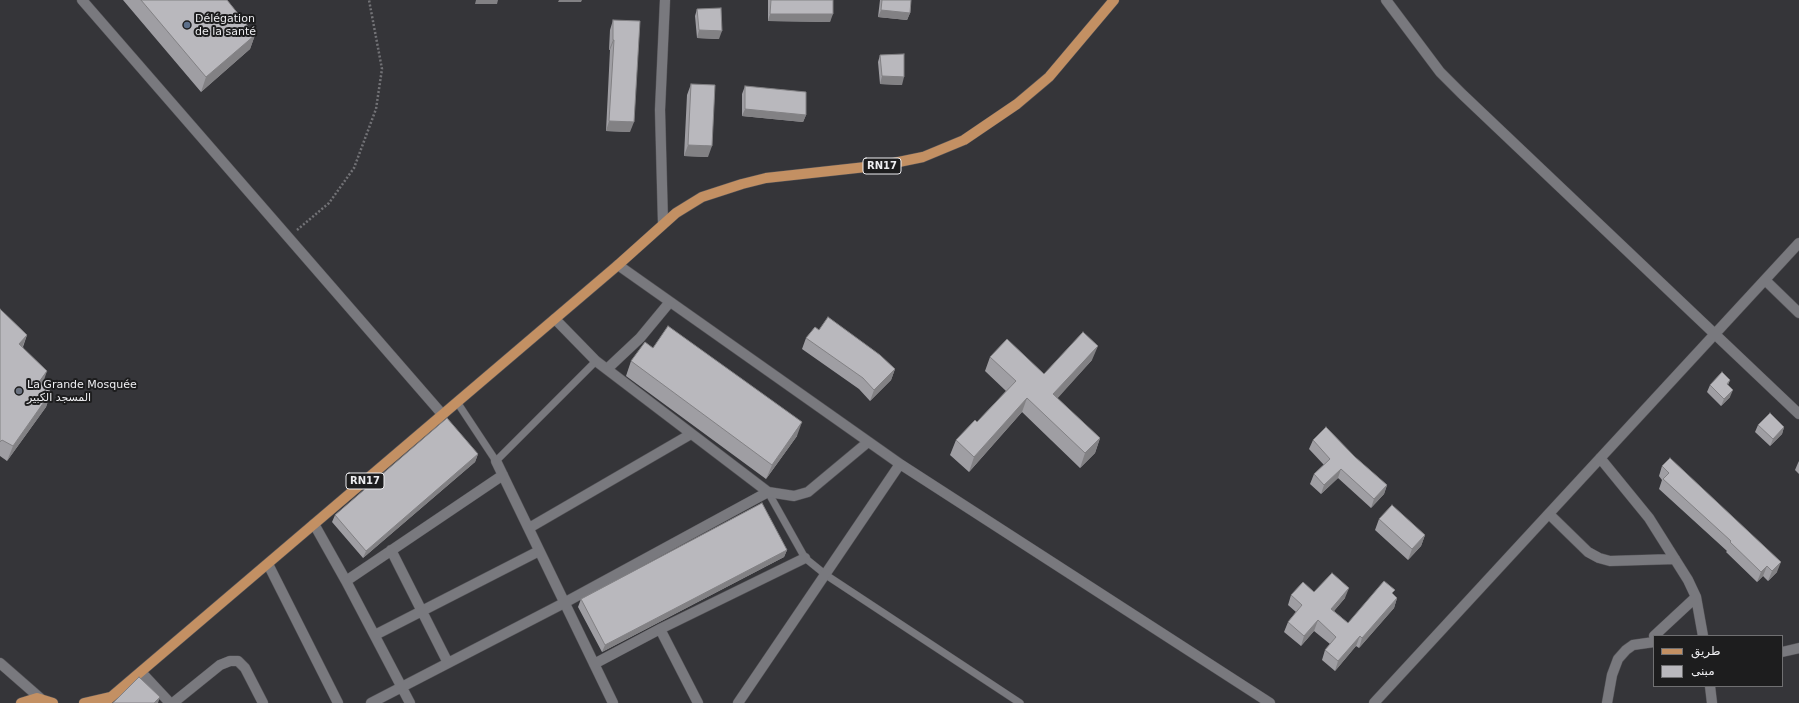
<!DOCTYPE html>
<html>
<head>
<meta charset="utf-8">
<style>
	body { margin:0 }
	#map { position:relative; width:1799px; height:703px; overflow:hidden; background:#353539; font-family:"DejaVu Sans",Vazirmatn,sans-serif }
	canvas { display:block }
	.legend { position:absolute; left:1653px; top:635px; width:130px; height:52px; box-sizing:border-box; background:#1d1d1e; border:1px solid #707072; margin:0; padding:5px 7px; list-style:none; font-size:12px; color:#ededf0 }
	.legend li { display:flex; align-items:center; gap:8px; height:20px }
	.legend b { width:20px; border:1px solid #707072 }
</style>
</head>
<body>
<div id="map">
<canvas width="1799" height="703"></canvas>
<ul class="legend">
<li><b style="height:5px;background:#c39063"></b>طريق</li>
<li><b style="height:11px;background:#b9b8bd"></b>مبنى</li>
</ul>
</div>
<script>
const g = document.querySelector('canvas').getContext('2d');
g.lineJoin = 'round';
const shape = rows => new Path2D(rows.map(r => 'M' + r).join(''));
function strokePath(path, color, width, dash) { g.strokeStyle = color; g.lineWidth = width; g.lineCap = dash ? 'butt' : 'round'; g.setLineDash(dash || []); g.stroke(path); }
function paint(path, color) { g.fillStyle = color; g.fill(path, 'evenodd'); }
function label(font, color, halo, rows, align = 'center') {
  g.font = font + ' "DejaVu Sans",Vazirmatn,sans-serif'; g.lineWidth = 4; g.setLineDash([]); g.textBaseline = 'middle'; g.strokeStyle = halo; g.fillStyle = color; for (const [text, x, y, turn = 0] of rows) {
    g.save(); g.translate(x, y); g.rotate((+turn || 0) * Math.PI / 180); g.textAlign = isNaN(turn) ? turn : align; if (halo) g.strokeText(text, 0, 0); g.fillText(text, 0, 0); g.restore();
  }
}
const path = shape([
	[297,230,329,203,354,168,376,109,382,69,369,0]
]);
const service = shape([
	[457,402,496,461,596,361],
	[768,492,805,558,826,575,1020,703]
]);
const minor = shape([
	[82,0,442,414],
	[1386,0,1440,72,1462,94,1799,414],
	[663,223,660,110,665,0],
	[618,265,900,464,1270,703],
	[1765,280,1799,313],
	[555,319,596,361,768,492,794,496,808,492,868,442],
	[607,369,640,338,669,303],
	[1600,458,1649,518,1688,580,1696,597,1703,636],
	[496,461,613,703],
	[1549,514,1588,552,1599,558,1610,561,1675,559],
	[314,524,346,581,410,703],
	[529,528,691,434],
	[391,550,448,663],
	[268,564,338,703],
	[346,581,503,475],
	[375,635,539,551],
	[1654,636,1696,597],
	[1782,652,1799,648],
	[0,663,40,698],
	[594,664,660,629],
	[141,672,170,703],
	[1710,686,1712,703],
	[173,703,220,665,230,661,238,661,245,668,263,703],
	[371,703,564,603,768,492],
	[698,703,660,629,805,558],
	[738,703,900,464],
	[1374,703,1799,243],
	[1607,703,1612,675,1618,659,1626,650,1633,645,1654,642]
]);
const primary = shape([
	[21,703,37,698,53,703],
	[84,703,110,697],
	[104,703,618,265,676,213,702,197,742,184,766,178,884,165,923,157,964,140,1017,104,1049,77,1114,0]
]);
const wall = shape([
	[123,0,227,0,255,35,250,49,201,92],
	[768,0,833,0,830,22,768,21],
	[880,0,911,0,910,13,907,20,878,17],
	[697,9,719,39,697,38,695,16],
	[613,20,630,132,606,131,610,50,609,50,610,30],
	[880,55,902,85,880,84,878,62],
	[691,84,708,157,684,156,687,95],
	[745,86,806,115,803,122,742,116,742,94],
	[0,309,27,335,23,347,43,384,51,392,46,407,7,461,0,456],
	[819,330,895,369,891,380,870,401,859,389,802,349,806,338],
	[990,357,1044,374,1092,360,1057,398,1100,438,1095,453,1080,468,1022,412,969,472,950,455,956,440,977,422,1006,391,985,371],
	[631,361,797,436,766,479,626,376],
	[1730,380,1728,385,1730,397,1721,406,1707,392,1710,385],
	[1758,425,1784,427,1782,434,1770,446,1755,432],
	[1313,440,1355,457,1387,485,1384,494,1371,508,1338,478,1321,494,1310,484,1314,474,1324,465,1309,449],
	[478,454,475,462,363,558,332,522,335,515],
	[1799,461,1799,474,1795,470,1798,463],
	[1662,466,1777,572,1768,581,1763,576,1757,582,1726,552,1727,551,1659,489,1662,480,1659,476],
	[1379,519,1425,535,1421,546,1408,560,1375,530],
	[787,550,784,557,602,652,578,607,581,599],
	[1314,592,1345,598,1334,611,1348,623,1393,594,1397,598,1394,608,1359,648,1356,646,1335,671,1322,660,1325,650,1330,644,1314,631,1301,646,1284,632,1288,622,1296,612,1288,605,1291,595]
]);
const shadedWall = shape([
	[476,0,498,0,497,4,475,4],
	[559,0,582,0,581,2,558,2],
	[881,10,910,13,907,20,878,17],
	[770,14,833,14,830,22,768,21],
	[699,30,722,31,719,39,697,38],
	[255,35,250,49,201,92,206,77],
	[613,40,614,40,610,50,609,50],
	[882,76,904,77,902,85,880,84],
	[745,109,806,115,803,122,742,116],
	[609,121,634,122,630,132,606,131],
	[688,145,712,146,708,157,684,156],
	[27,335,21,350,19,344],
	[1098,346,1092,360,1048,409,1053,394],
	[895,369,891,380,870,401,874,390],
	[47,371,42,386,39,382],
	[1733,390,1730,397,1721,406,1724,399],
	[51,392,46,407,7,461,13,446],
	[1027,398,1022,412,969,472,974,457],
	[802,422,797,436,766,479,772,465],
	[1784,427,1782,434,1770,446,1773,439],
	[1100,438,1095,453,1080,468,1085,453],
	[478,454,475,462,363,558,366,551],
	[1341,469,1338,478,1321,494,1324,485],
	[1387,485,1384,494,1371,508,1374,499],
	[1425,535,1421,546,1408,560,1412,549],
	[787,550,784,557,602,652,605,645],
	[1781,562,1777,572,1768,581,1772,571],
	[1767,566,1763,576,1757,582,1761,572],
	[1349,588,1345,598,1327,619,1331,609],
	[1397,598,1394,608,1359,648,1362,638],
	[1318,620,1314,631,1301,646,1304,636],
	[1360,636,1356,646,1335,671,1338,661],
	[160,697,158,703,154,703]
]);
const building = shape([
	[141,0,227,0,255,35,206,77,141,0],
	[771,0,833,0,833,14,770,14,771,0],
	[882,0,911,0,910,13,881,10,882,0],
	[721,8,722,31,699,30,697,9,721,8],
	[613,20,640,21,634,122,609,121,614,40,613,40,613,20],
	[904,54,904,77,882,76,880,55,904,54],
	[691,84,715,85,712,146,688,145,691,84],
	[745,86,806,92,806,115,745,109,745,86],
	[0,309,27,335,19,344,47,371,39,382,51,392,13,446,2,440,0,442,0,309],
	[828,317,880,355,895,369,874,390,863,378,806,338,815,327,819,330,828,317],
	[668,326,802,422,772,465,631,361,645,342,653,348,668,326],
	[1083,332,1098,346,1053,394,1100,438,1085,453,1027,398,974,457,956,440,975,420,977,422,1016,381,990,357,1007,339,1044,374,1083,332],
	[1722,372,1730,380,1727,384,1733,390,1724,399,1710,385,1722,372],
	[1770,413,1784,427,1773,439,1758,425,1770,413],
	[447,418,478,454,366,551,335,515,447,418],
	[1326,427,1355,457,1387,485,1374,499,1341,469,1324,485,1314,474,1330,459,1313,440,1326,427],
	[1670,458,1781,562,1772,571,1767,566,1761,572,1730,542,1731,541,1663,479,1669,473,1662,466,1670,458],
	[762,503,787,550,605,645,581,599,762,503],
	[1392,505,1425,535,1412,549,1379,519,1392,505],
	[1332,573,1349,588,1331,609,1348,623,1384,581,1395,590,1392,593,1397,598,1362,638,1360,636,1338,661,1325,650,1336,637,1318,620,1304,636,1288,622,1302,605,1291,595,1303,582,1314,592,1332,573],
	[139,677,160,697,154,703,113,703,139,677]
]);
const markers = [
	[187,25,4,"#5c6f8a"],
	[19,391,4,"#6b7280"]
];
const shields = [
	[882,166,38],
	[365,481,38]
];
const shieldNames = [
	["RN17",882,166],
	["RN17",365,481]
];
const poiNames = [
	["Délégation",195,19],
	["de la santé",195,32],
	["La Grande Mosquée",27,385],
	["المسجد الكبير",27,398]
];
strokePath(service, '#535256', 8);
strokePath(minor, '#535256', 11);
strokePath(primary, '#535256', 11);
strokePath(path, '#727276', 2.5, [2, 2]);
strokePath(service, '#79797e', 7);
strokePath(minor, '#79797e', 10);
strokePath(primary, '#c39063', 10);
paint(wall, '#9f9ea3');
paint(shadedWall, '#828184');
paint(building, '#b9b8bd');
strokePath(building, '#828184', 1);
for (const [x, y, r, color] of markers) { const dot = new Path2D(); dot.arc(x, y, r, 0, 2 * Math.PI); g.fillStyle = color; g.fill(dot); strokePath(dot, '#1d1d1e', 1.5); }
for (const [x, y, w] of shields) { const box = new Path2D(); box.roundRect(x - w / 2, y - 8, w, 16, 3); g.fillStyle = '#1d1d1e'; g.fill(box); strokePath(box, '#ededf0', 1); }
label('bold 10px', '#ededf0', null, shieldNames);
label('11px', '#ededf0', '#1d1d1e', poiNames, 'left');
</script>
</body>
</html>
